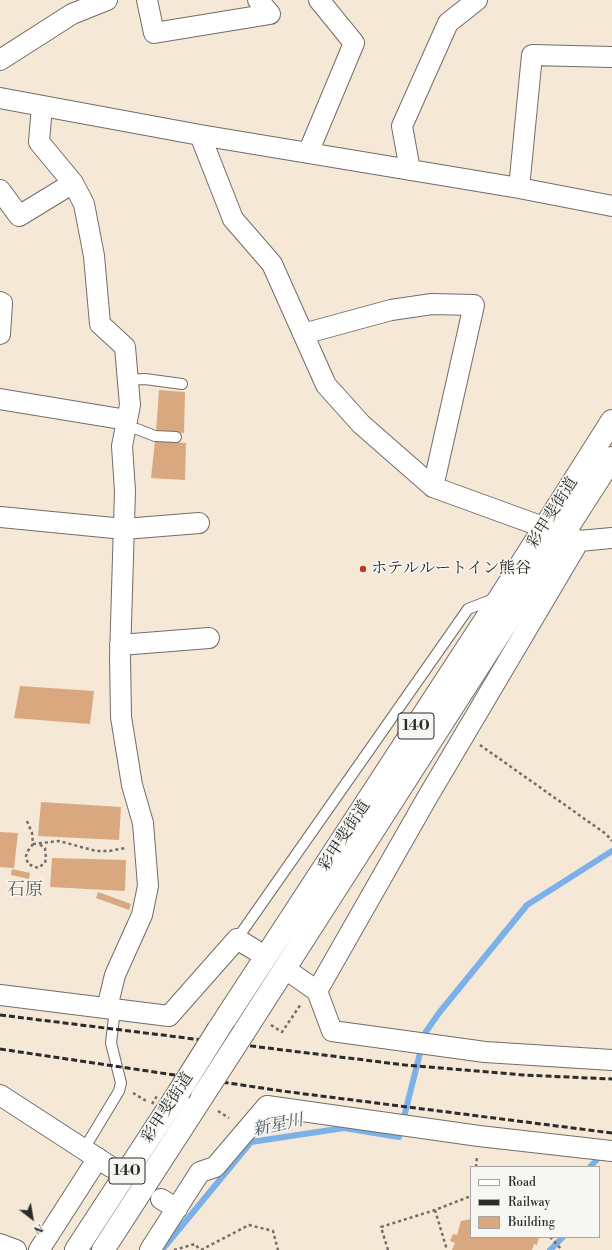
<!DOCTYPE html>
<html>
<head>
<meta charset="utf-8">
<style>
	body { margin:0 }
	#map { position:relative; width:612px; height:1250px; overflow:hidden; background:#f5e8d7; font-family:"Libre Bodoni",serif }
	canvas { display:block }
	.legend { position:absolute; left:470px; top:1166px; width:130px; height:72px; box-sizing:border-box; background:#f6f6f2; border:1px solid #a5a5a2; margin:0; padding:5px 7px; list-style:none; font-size:12px; color:#2b2b2b }
	.legend li { display:flex; align-items:center; gap:8px; height:20px }
	.legend b { width:20px; border:1px solid #a5a5a2 }
	.north { position:absolute; left:12px; top:1198px; width:40px; height:40px; -webkit-text-stroke:3px #f6f6f2; paint-order:stroke; rotate:149deg; font-size:11px; font-weight:700; line-height:16px; text-align:center; color:#2b2b2b }
	.north::after { content:''; display:block; margin:auto; width:14px; height:18px; background:#2b2b2b; clip-path:polygon(50% 0,100% 100%,50% 72%,0 100%) }
</style>
</head>
<body>
<div id="map">
<canvas width="612" height="1250"></canvas>
<ul class="legend">
<li><b style="height:5px;background:#fff"></b>Road</li>
<li><b style="height:5px;background:#2b2b2b"></b>Railway</li>
<li><b style="height:11px;background:#daa87e"></b>Building</li>
</ul>
<div class="north">N</div>
</div>
<script>
const g = document.querySelector('canvas').getContext('2d');
g.lineJoin = 'round';
const shape = rows => new Path2D(rows.map(r => 'M' + r).join(''));
function strokePath(path, color, width, dash) { g.strokeStyle = color; g.lineWidth = width; g.lineCap = dash ? 'butt' : 'round'; g.setLineDash(dash || []); g.stroke(path); }
function paint(path, color) { g.fillStyle = color; g.fill(path, 'evenodd'); }
function label(font, color, halo, rows, align = 'center') {
  g.font = font + ' "Libre Bodoni","Noto Serif JP",serif'; g.lineWidth = 3; g.setLineDash([]); g.textBaseline = 'middle'; g.strokeStyle = halo; g.fillStyle = color; for (const [text, x, y, turn = 0] of rows) {
    g.save(); g.translate(x, y); g.rotate((+turn || 0) * Math.PI / 180); g.textAlign = isNaN(turn) ? turn : align; if (halo) g.strokeText(text, 0, 0); g.fillText(text, 0, 0); g.restore();
  }
}
const stream = shape([
	[590,1167,603,1153],
	[162,1250,251,1142,344,1128,399,1137,425,1033,439,1013,527,905,612,851],
	[550,1250,563,1237]
]);
const building = shape([
	[159,390,185,392,184,433,156,432],
	[155,441,186,443,185,480,151,478],
	[20,686,94,691,90,724,14,718],
	[41,802,121,807,119,840,38,836],
	[0,832,18,833,14,868,0,867],
	[52,858,126,860,125,891,50,887],
	[12,869,30,873,29,879,11,875],
	[98,892,131,904,129,910,96,898],
	[471,1219,471,1237,539,1237,537,1245,534,1244,532,1250,452,1250,455,1243,450,1241,453,1234,457,1235,461,1221]
]);
const path = shape([
	[480,745,606,834,612,841],
	[27,821,32,833,33,844,59,841,96,851,109,851,125,848],
	[33,844,27,852,26,856,28,864,38,868,45,863,46,858,45,848,39,844],
	[271,1025,282,1032,301,1004],
	[133,1093,148,1102],
	[218,1111,229,1118],
	[476,1167,477,1156],
	[435,1210,447,1250],
	[550,1237,562,1250],
	[174,1250,195,1244,200,1250],
	[201,1250,249,1225,273,1231,278,1250],
	[388,1250,381,1227,435,1210,471,1196]
]);
const service = shape([
	[127,380,145,379,182,384],
	[125,429,137,429,155,436,176,437],
	[237,939,468,609,496,598],
	[84,1149,119,1091,121,1083,111,1043,115,1009]
]);
const minor = shape([
	[147,0,154,33,270,14,258,0],
	[0,60,72,14,107,0],
	[0,98,200,135,519,188,612,206],
	[42,106,39,142,73,183,84,204,94,256,100,324,125,347,130,405,122,446,125,491,120,657,121,717,132,785,143,823,148,886,142,915,115,975,107,1008],
	[200,135,233,219,272,264,326,385,361,424,433,487,543,527],
	[308,153,354,43,319,0],
	[410,170,402,126,448,23,477,0],
	[519,188,532,55,612,57],
	[0,190,19,216,73,183],
	[0,302,2,303,0,334],
	[303,334,391,310,432,304,474,305,433,487],
	[0,399,127,420],
	[0,517,124,529,199,523],
	[564,533,579,541,427,798,317,991,332,1031,485,1052,612,1060],
	[579,541,612,538],
	[120,645,209,638],
	[294,975,317,991],
	[0,995,169,1016,237,939,255,950],
	[0,1095,111,1167],
	[161,1199,177,1209],
	[0,1244,16,1250],
	[39,1250,98,1158],
	[150,1250,200,1172,215,1167,267,1106,479,1136,612,1151]
]);
const trunk = shape([
	[218,1030,501,596,612,421],
	[244,1032,612,458],
	[76,1250,179,1092],
	[103,1250,202,1097]
]);
const rail = shape([
	[0,1015,405,1065,523,1075,612,1079],
	[0,1049,282,1091,612,1133]
]);
const pathBridge = shape([
	[152,1104,158,1094]
]);
const trunkBridge = shape([
	[179,1092,218,1030],
	[202,1097,244,1032]
]);
const markers = [
	[363,569,4,"#c8321e"]
];
const shields = [
	[416,726,36],
	[127,1171,36]
];
const shieldNames = [
	["140",416,726],
	["140",127,1171]
];
const streetNames = [
	["彩甲斐街道",553,513,-58],
	["彩甲斐街道",345,836,-57],
	["彩甲斐街道",168,1108,-57]
];
const poiNames = [
	["ホテルルートイン熊谷",371,569]
];
const waterNames = [
	["新星川",278,1126,-12]
];
const quarterNames = [
	["石原",25,891]
];
strokePath(stream, '#7bb0e8', 6);
paint(building, '#daa87e');
strokePath(service, '#726d67', 12);
strokePath(minor, '#726d67', 22);
strokePath(trunk, '#726d67', 24);
strokePath(path, '#726d67', 2.5, [3, 3]);
strokePath(service, '#fff', 10);
strokePath(minor, '#fff', 20);
strokePath(trunk, '#fff', 22);
strokePath(rail, '#2b2b2b', 3, [6, 3]);
strokePath(trunkBridge, '#726d67', 24, []);
strokePath(pathBridge, '#726d67', 2.5, [3, 3]);
strokePath(trunkBridge, '#fff', 22);
for (const [x, y, r, color] of markers) { const dot = new Path2D(); dot.arc(x, y, r, 0, 2 * Math.PI); g.fillStyle = color; g.fill(dot); strokePath(dot, '#f6f6f2', 1.5); }
for (const [x, y, w] of shields) { const box = new Path2D(); box.roundRect(x - w / 2, y - 13, w, 26, 3); g.fillStyle = '#f6f6f2'; g.fill(box); strokePath(box, '#2b2b2b', 1); }
label('bold 15px', '#2b2b2b', null, shieldNames);
label('16px', '#2b2b2b', '#f6f6f2', streetNames);
label('16px', '#2b2b2b', '#f6f6f2', poiNames, 'left');
label('italic 17px', '#475a6d', '#f6f6f2', waterNames);
label('18px', '#685748', '#f6f6f2', quarterNames);
</script>
</body>
</html>
